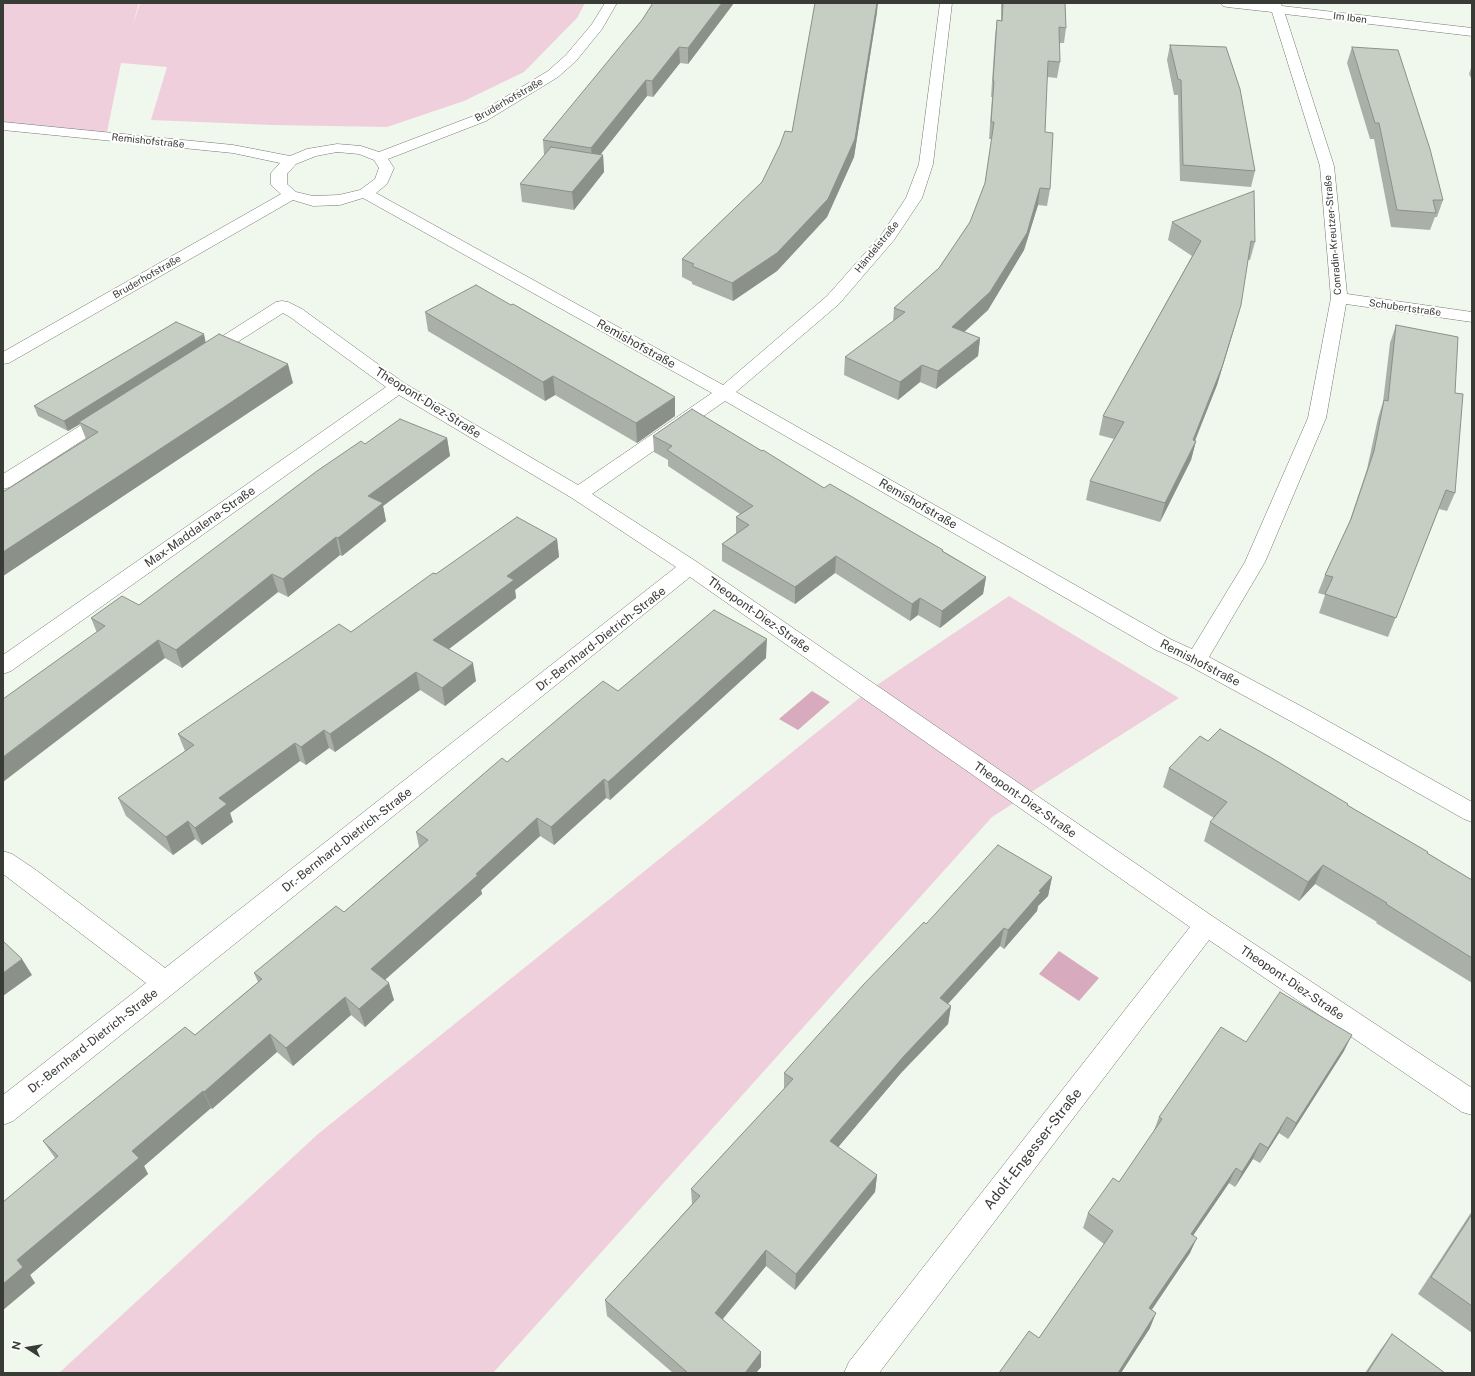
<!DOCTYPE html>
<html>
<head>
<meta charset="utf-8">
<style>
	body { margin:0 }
	#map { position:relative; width:1475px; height:1376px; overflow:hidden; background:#f0f8ed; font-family:"Public Sans",sans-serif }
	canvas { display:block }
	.frame { position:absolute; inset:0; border:4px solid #383b36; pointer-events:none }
	.north { position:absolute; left:8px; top:1328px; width:40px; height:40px; -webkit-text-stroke:3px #fff; paint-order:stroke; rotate:282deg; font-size:11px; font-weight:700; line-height:16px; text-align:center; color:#383b36 }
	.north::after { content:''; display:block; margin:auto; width:14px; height:18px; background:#383b36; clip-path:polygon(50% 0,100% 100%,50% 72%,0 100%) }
</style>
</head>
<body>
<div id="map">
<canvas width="1475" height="1376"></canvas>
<div class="frame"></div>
<div class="north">N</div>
</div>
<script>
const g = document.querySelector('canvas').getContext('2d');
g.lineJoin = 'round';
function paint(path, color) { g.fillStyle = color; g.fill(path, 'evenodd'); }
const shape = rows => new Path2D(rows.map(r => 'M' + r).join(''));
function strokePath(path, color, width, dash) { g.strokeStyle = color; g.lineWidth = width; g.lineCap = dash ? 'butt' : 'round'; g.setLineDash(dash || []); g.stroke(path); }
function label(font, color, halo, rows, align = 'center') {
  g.font = font + ' "Public Sans",sans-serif'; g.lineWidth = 4; g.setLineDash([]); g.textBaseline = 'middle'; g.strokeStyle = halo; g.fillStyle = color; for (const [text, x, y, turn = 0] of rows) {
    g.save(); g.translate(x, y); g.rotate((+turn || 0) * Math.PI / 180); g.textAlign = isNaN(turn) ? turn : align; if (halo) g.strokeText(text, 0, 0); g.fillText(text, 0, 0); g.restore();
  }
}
const green = shape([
	[3,3,139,3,132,27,140,3,585,3,577,18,524,72,464,101,387,127,272,125,151,120,167,67,121,63,106,137,3,126],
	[1009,596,1179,698,992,817,493,1373,59,1373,318,1134,868,691]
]);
const water = shape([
	[812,691,830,702,798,730,779,719],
	[1059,951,1099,978,1079,1001,1039,974]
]);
const minor = shape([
	[605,3,617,3,602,29,576,61,558,77,486,121,388,159,394,168,387,184,376,193,723,385,827,296,882,234,906,198,919,164,940,3,952,3,933,164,922,198,894,240,839,304,736,392,1170,639,1192,649,1245,562,1308,418,1331,298,1320,166,1272,12,1227,7,1223,6,1221,3,1280,3,1282,6,1472,28,1472,36,1285,14,1334,166,1347,294,1472,312,1472,322,1346,304,1326,418,1265,562,1209,657,1310,711,1472,802,1472,822,1464,819,1294,723,1188,665,1154,649,725,401,592,494,697,562,1215,918,1472,1088,1472,1115,1462,1112,1209,940,879,1373,844,1373,849,1362,1190,927,690,577,175,992,13,1121,3,1125,3,1095,146,983,3,874,3,851,12,854,36,870,165,968,676,567,572,498,399,395,11,671,3,674,3,655,386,387,290,317,283,313,211,359,205,360,199,359,196,355,199,351,276,302,282,301,288,302,302,309,404,383,578,485,712,393,363,198,340,205,313,206,293,200,9,363,3,364,3,352,281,194,271,185,271,173,280,163,233,153,3,130,3,122,233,145,290,156,307,149,337,144,361,146,379,152,476,115,548,71,566,55,592,24,605,3],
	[337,152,359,154,374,160,379,168,375,179,360,190,339,195,313,196,296,192,287,184,287,174,296,164,316,156,337,152],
	[108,411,114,412,117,416,114,420,10,487,3,489,3,474,102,412,108,411]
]);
const wall = shape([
	[734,3,688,64,680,63,653,97,647,96,600,155,603,155,604,172,574,210,522,202,520,184,544,155,543,140],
	[1001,3,1065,3,1066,28,1064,43,1059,43,1060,62,1057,78,1047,77,1045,132,1050,189,1047,206,1038,205,1024,250,988,310,964,332,980,338,978,356,936,389,920,382,898,400,844,375,845,357,893,322,894,308,939,268,970,222,985,183,992,139,989,139,992,97,991,97,995,36,997,20,1001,21],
	[877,12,854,157,827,217,777,271,733,301,692,284,692,282,682,277,682,259,762,182,792,132],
	[1170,45,1255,171,1251,187,1180,181,1178,95,1174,95,1167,60],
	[1352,47,1443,200,1437,217,1435,217,1430,230,1391,227,1374,139,1370,139,1347,63],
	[1472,65,1472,80,1469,74],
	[1172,222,1255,242,1250,260,1248,260,1236,323,1217,385,1195,441,1196,441,1191,460,1160,522,1086,500,1090,481,1114,439,1099,435,1103,416,1192,256,1168,240],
	[425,312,675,416,637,443,555,395,545,401,428,331],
	[1396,325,1455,393,1455,493,1447,511,1439,509,1388,637,1319,613,1325,595,1318,593,1325,575,1349,523,1367,469,1378,418,1383,402,1390,343],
	[206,343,293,383,230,425,3,576,3,492,86,439,80,424,68,431,38,416,34,406],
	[653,436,824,488,943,550,943,551,986,577,983,594,940,628,918,615,910,621,835,573,795,604,722,561,722,544,736,533,736,517,740,514,668,466,668,460,654,452],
	[447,438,450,456,383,506,386,521,342,556,340,555,288,597,278,592,182,668,165,658,97,633,91,618,139,605,365,444],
	[557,539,559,557,515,590,516,598,449,649,476,681,445,706,420,690,335,752,329,748,306,765,300,761,230,813,233,822,202,845,195,839,173,855,126,816,118,798,185,751,178,734,351,632,436,574],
	[766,658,610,800,606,798,554,845,540,836,481,890,482,894,385,979,394,1000,365,1027,351,1015,293,1066,277,1052,212,1109,211,1108,144,1166,148,1174,30,1275,35,1283,3,1310,55,1158,43,1141,195,1035,258,982,254,973,344,912,419,847,416,832,507,762,618,691],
	[1208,741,1348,804,1347,805,1472,880,1472,983,1376,923,1377,922,1315,884,1299,901,1204,841,1210,822,1214,818,1163,787,1169,768],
	[1052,877,1048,896,1038,906,1037,911,1004,949,1000,946,948,1004,951,1006,948,1024,901,1073,838,1147,877,1175,875,1192,795,1290,766,1266,723,1319,761,1367,756,1373,673,1373,607,1316,605,1300,692,1204,691,1189,784,1089,784,1073,926,924],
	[1246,1042,1344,1051,1288,1139,1279,1133,1260,1163,1253,1159,1235,1187,1229,1183,1193,1235,1190,1253,1151,1310,1150,1328,1121,1373,999,1373,1039,1338,1104,1244,1083,1228,1088,1213,1119,1182,1153,1133,1159,1117],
	[1472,1211,1472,1333,1418,1294],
	[1392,1334,1445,1373,1365,1373,1381,1349]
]);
const shadedWall = shape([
	[722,3,734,3,688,64,688,48],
	[877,3,878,3,877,12,854,157,827,217,777,271,733,301,732,283],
	[679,47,680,63,653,97,652,81],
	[646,80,647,96,593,164,591,148],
	[603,155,604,172,574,210,572,192],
	[1040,188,1038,205,1024,250,988,310,950,345,952,327],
	[1241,305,1217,385,1191,450,1196,441,1191,460,1160,522,1165,503,1193,440],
	[204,334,206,344,79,422,80,424,68,431,64,421],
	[980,338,978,356,936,389,938,371],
	[288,364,293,383,230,425,3,576,3,552],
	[922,365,920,382,898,400,900,382],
	[553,376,555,395,545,401,543,382],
	[675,397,675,416,637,443,636,423],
	[447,438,450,456,383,506,386,521,342,556,338,538,368,496],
	[336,537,340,555,288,597,283,579],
	[557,539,559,557,515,590,516,598,437,658,433,640,507,576],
	[836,556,835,573,795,604,795,587],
	[272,574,278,592,182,668,176,650],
	[986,577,983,594,940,628,942,611],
	[920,598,918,615,910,621,912,604],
	[767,639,766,658,610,800,608,782],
	[158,640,165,658,3,782,3,757],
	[473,663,476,681,445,706,442,688],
	[416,672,420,690,335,752,330,734],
	[324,730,329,748,306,765,301,747],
	[295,743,300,761,230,813,233,822,202,845,195,828,219,798],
	[604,779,606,798,554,845,551,827],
	[537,818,540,836,481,890,482,894,377,987,371,969],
	[188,821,195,839,173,855,166,837],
	[1323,865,1315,884,1299,901,1308,882],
	[1052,877,1048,896,1038,906,1037,911,1004,949,1008,930,1039,891],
	[1004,928,1000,946,937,1016,940,998],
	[22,959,32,975,3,996,3,973],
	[389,983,394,1000,365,1027,359,1009],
	[345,997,351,1015,293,1066,286,1048],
	[951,1006,948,1024,901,1073,829,1158,830,1141,904,1056],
	[270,1034,277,1052,212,1109,204,1092],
	[1352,1035,1344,1051,1288,1139,1296,1123],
	[203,1091,211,1108,144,1166,148,1174,30,1275,35,1283,3,1310,3,1284,17,1260,132,1151],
	[1287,1117,1279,1133,1260,1163,1268,1148],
	[1260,1143,1253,1159,1235,1187,1242,1172],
	[1236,1168,1229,1183,1184,1249,1191,1234],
	[877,1175,875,1192,795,1290,796,1274],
	[1197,1238,1190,1253,1143,1323,1149,1308],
	[766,1250,766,1266,715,1328,715,1313],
	[1156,1313,1150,1328,1121,1373,1118,1373],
	[761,1352,761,1367,756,1373,745,1373]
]);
const building = shape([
	[653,3,722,3,688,48,679,47,652,81,646,80,591,148,543,140,642,20,653,3],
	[815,3,877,3,855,139,828,199,777,253,732,283,692,266,694,264,682,259,762,182,780,145,785,131,792,132,815,3],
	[1003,3,1065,3,1066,28,1059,27,1060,62,1048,61,1045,132,1053,133,1050,189,1040,188,1027,233,990,292,952,327,980,338,938,371,922,365,900,382,845,357,905,312,894,308,939,268,970,222,985,183,994,122,991,122,994,81,993,81,997,20,1002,21,1003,3],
	[1170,45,1226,47,1240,89,1255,171,1183,165,1181,80,1178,79,1170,45],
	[1352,47,1398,50,1430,149,1443,200,1433,200,1436,213,1397,210,1379,123,1375,123,1352,47],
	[551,147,603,155,572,192,520,184,551,147],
	[1254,191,1255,242,1251,241,1241,305,1222,367,1193,440,1196,441,1165,503,1090,481,1124,422,1103,416,1201,241,1172,222,1254,191],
	[476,285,511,305,513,304,675,397,636,423,553,376,543,382,425,312,476,285],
	[176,322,204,334,64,421,34,406,176,322],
	[1396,325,1458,337,1455,393,1463,394,1455,493,1446,490,1396,618,1325,594,1333,577,1325,575,1351,519,1374,451,1384,400,1388,401,1396,325],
	[219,334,288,364,224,407,3,552,3,492,98,432,79,422,219,334],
	[692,409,762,451,763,450,824,488,830,484,943,550,942,551,986,577,942,611,920,598,912,604,836,556,795,587,722,544,749,525,736,517,753,506,667,450,672,446,653,436,692,409],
	[400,419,447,438,368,496,383,503,338,538,336,537,283,579,272,574,176,650,158,640,3,757,3,699,105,626,91,618,122,596,139,605,317,471,361,441,365,444,400,419],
	[517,517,557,539,507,576,514,580,433,640,473,663,442,688,416,672,330,734,324,730,301,747,295,743,219,798,227,804,195,828,188,821,166,837,118,798,194,745,178,734,339,624,351,632,433,573,436,574,517,517],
	[714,610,767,639,608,782,604,779,551,827,537,818,476,874,478,875,371,969,389,983,359,1009,345,997,286,1048,270,1034,204,1092,203,1091,132,1151,139,1158,17,1260,23,1267,3,1284,3,1202,58,1156,43,1141,185,1027,195,1035,262,979,254,973,336,906,344,912,428,840,416,832,502,758,507,762,603,681,618,691,714,610],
	[1220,729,1270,757,1348,804,1347,805,1428,852,1427,853,1472,880,1472,958,1386,904,1387,903,1323,865,1308,882,1210,822,1227,802,1169,768,1200,736,1208,741,1220,729],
	[998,845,1052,877,1039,891,1041,892,1008,930,1004,928,940,998,951,1006,904,1056,830,1141,877,1175,796,1274,766,1250,715,1313,761,1352,745,1373,688,1373,605,1300,700,1196,691,1189,793,1079,784,1073,864,984,924,922,926,924,998,845],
	[3,941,22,959,3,973,3,941],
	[1280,992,1352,1035,1296,1123,1287,1117,1268,1148,1260,1143,1242,1172,1236,1168,1191,1234,1197,1238,1149,1308,1156,1313,1118,1373,999,1373,1029,1331,1039,1338,1113,1231,1088,1213,1113,1178,1119,1182,1162,1119,1159,1117,1221,1027,1246,1042,1280,992],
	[1472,1214,1472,1306,1431,1277,1472,1214],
	[1392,1334,1445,1373,1367,1373,1392,1334]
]);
const farStreetnames = [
	["Im Iben",1350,18,7],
	["Bruderhofstraße",509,100,-30],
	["Remishofstraße",148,141,6],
	["Conradin-Kreutzer-Straße",1333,235,-95],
	["Händelstraße",877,247,-51],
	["Bruderhofstraße",147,277,-30],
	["Schubertstraße",1405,308,8]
];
const streetNames = [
	["Remishofstraße",636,344,29],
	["Theopont-Diez-Straße",428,403,32],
	["Remishofstraße",918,504,30],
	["Max-Maddalena-Straße",200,527,-35],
	["Theopont-Diez-Straße",759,615,35],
	["Dr.-Bernhard-Dietrich-Straße",601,639,-38],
	["Remishofstraße",1200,663,27],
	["Theopont-Diez-Straße",1025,800,35],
	["Dr.-Bernhard-Dietrich-Straße",347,840,-38],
	["Theopont-Diez-Straße",1292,983,34],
	["Dr.-Bernhard-Dietrich-Straße",93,1041,-38]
];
const nearStreetnames = [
	["Adolf-Engesser-Straße",1033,1149,-52]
];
paint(green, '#f0cfdc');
paint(water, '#d8aabd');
strokePath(minor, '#72796f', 1);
paint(minor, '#fff');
paint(wall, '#aab0a7');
paint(shadedWall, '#8b9088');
paint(building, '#c6cdc2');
strokePath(building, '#8b9088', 1);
label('10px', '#383b36', '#fff', farStreetnames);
label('12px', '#383b36', '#fff', streetNames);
label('14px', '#383b36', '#fff', nearStreetnames);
</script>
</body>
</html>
